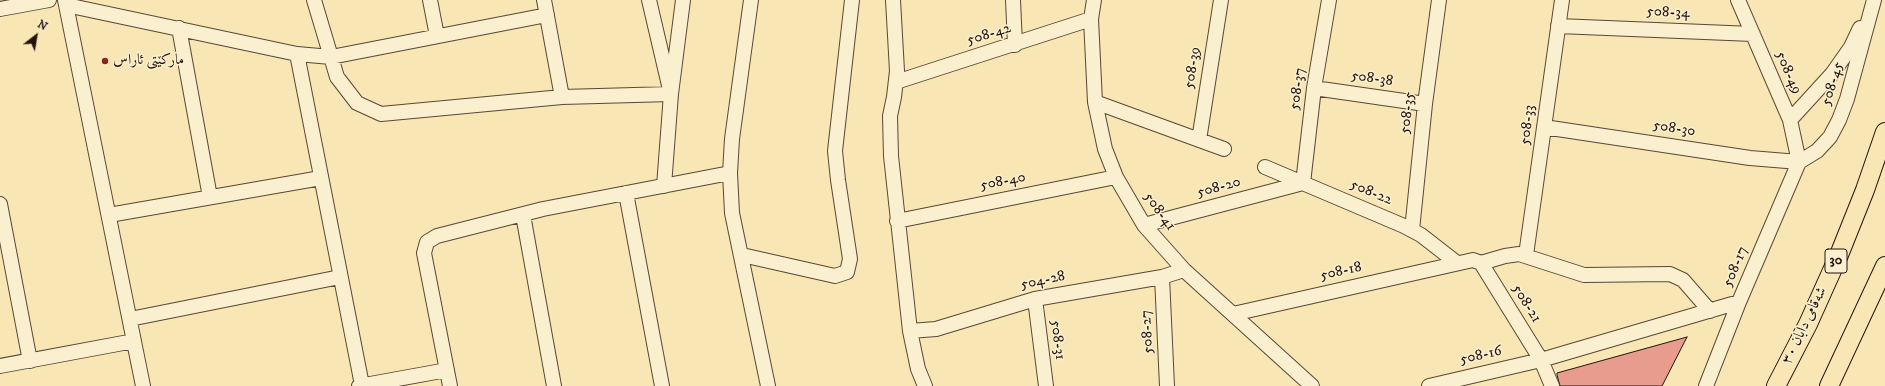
<!DOCTYPE html>
<html>
<head>
<meta charset="utf-8">
<style>
	body { margin:0 }
	#map { position:relative; width:1885px; height:386px; overflow:hidden; background:#f8e6b4; font-family:"IM FELL DW Pica",serif }
	canvas { display:block }
	.north { position:absolute; left:16px; top:16px; width:40px; height:40px; -webkit-text-stroke:3px #faefce; paint-order:stroke; rotate:31deg; font-size:11px; font-weight:700; line-height:16px; text-align:center; color:#24130c }
	.north::after { content:''; display:block; margin:auto; width:14px; height:18px; background:#24130c; clip-path:polygon(50% 0,100% 100%,50% 72%,0 100%) }
</style>
</head>
<body>
<div id="map">
<canvas width="1885" height="386"></canvas>
<div class="north">N</div>
</div>
<script>
const g = document.querySelector('canvas').getContext('2d');
g.lineJoin = 'round';
function paint(path, color) { g.fillStyle = color; g.fill(path, 'evenodd'); }
const shape = rows => new Path2D(rows.map(r => 'M' + r).join(''));
function strokePath(path, color, width, dash) { g.strokeStyle = color; g.lineWidth = width; g.lineCap = dash ? 'butt' : 'round'; g.setLineDash(dash || []); g.stroke(path); }
function label(font, color, halo, rows, align = 'center') {
  g.font = font + ' "IM FELL DW Pica",Amiri,serif'; g.lineWidth = 3; g.setLineDash([]); g.textBaseline = 'middle'; g.strokeStyle = halo; g.fillStyle = color; for (const [text, x, y, turn = 0] of rows) {
    g.save(); g.translate(x, y); g.rotate((+turn || 0) * Math.PI / 180); g.textAlign = isNaN(turn) ? turn : align; if (halo) g.strokeText(text, 0, 0); g.fillText(text, 0, 0); g.restore();
  }
}
const building = shape([
	[1687,337,1662,386,1560,386,1557,375,1557,373,1687,337]
]);
const minor = shape([
	[65,0,143,386],
	[314,0,337,77,357,103,381,114,562,97,671,94,683,0],
	[430,0,437,36],
	[544,0,562,97],
	[649,0,671,94,664,186],
	[751,0,732,139,730,173,732,213,768,386],
	[893,0,897,71,894,97,890,116,891,156,910,331,918,369,925,386],
	[1013,0,1015,45],
	[1094,0,1091,19,1095,102,1105,149,1116,177,1144,225,1184,270,1312,386],
	[1738,0,1790,120,1799,162],
	[66,5,297,54,331,57,547,15],
	[0,9,49,0],
	[1558,26,1753,34],
	[179,28,210,197],
	[297,54,362,385],
	[896,82,1091,19],
	[1314,88,1425,104],
	[1095,102,1224,149],
	[1790,120,1832,74,1851,47,1860,28],
	[1544,127,1750,158,1799,162],
	[1199,140,1221,0],
	[1799,162,1817,151,1830,137,1839,120,1847,99,1874,0],
	[1265,167,1404,226,1421,235,1457,263],
	[626,193,662,386],
	[0,204,30,361],
	[109,215,321,178],
	[523,215,554,386],
	[897,221,1116,177],
	[1144,225,1303,183,1314,88,1329,0],
	[1412,230,1425,104,1439,0],
	[742,255,835,276,847,272,850,259,838,180,835,151,852,0],
	[1526,255,1562,0],
	[1481,263,1505,256,1519,254,1584,275,1670,274,1683,280,1710,311],
	[1162,277,1167,386],
	[1035,299,1046,386],
	[1233,314,1473,260,1481,263,1541,360,1552,386],
	[130,319,340,277],
	[910,331,936,329,1035,299,1162,277,1184,270],
	[0,366,134,341],
	[359,386,447,370],
	[450,386,424,253,427,242,437,236,543,209,730,173],
	[1429,386,1541,360,1739,302],
	[1706,386,1739,302,1799,162]
]);
const major = shape([
	[1776,386,1808,324,1839,255,1865,190,1885,132],
	[1829,386,1885,266]
]);
const markers = [
	[105,61,4,"#8f2418"]
];
const shields = [
	[1836,261,22]
];
const shieldNames = [
	["30",1836,261]
];
const streetNames = [
	["508-34",1668,13,2],
	["508-42",989,35,-17],
	["508-39",1193,68,-81],
	["508-49",1788,73,66],
	["508-38",1372,79,8],
	["508-45",1833,84,-73],
	["508-37",1298,89,-82],
	["508-35",1408,113,-83],
	["508-33",1528,125,-83],
	["508-30",1674,129,9],
	["508-40",1003,182,-11],
	["508-20",1219,188,-15],
	["508-22",1371,193,23],
	["508-41",1159,212,54],
	["508-17",1736,267,-67],
	["508-18",1341,272,-13],
	["504-28",1043,281,-12],
	["508-21",1526,304,58],
	["شەقامی دابان ٣٠",1805,326,-64],
	["508-27",1148,332,-93],
	["508-31",1057,340,83],
	["508-16",1481,356,-13]
];
const poiNames = [
	["مارکێتی ئاراس",113,61]
];
paint(building, '#e89c8e');
strokePath(building, '#24130c', 1);
strokePath(minor, '#594836', 16);
strokePath(major, '#24130c', 20);
strokePath(minor, '#faefce', 14);
strokePath(major, '#f8e6b4', 18);
for (const [x, y, r, color] of markers) { const dot = new Path2D(); dot.arc(x, y, r, 0, 2 * Math.PI); g.fillStyle = color; g.fill(dot); strokePath(dot, '#faefce', 1.5); }
for (const [x, y, w] of shields) { const box = new Path2D(); box.roundRect(x - w / 2, y - 12, w, 24, 3); g.fillStyle = '#faefce'; g.fill(box); strokePath(box, '#24130c', 1); }
label('bold 14px', '#24130c', null, shieldNames);
label('15px', '#24130c', '#faefce', streetNames);
label('15px', '#24130c', '#faefce', poiNames, 'left');
</script>
</body>
</html>
